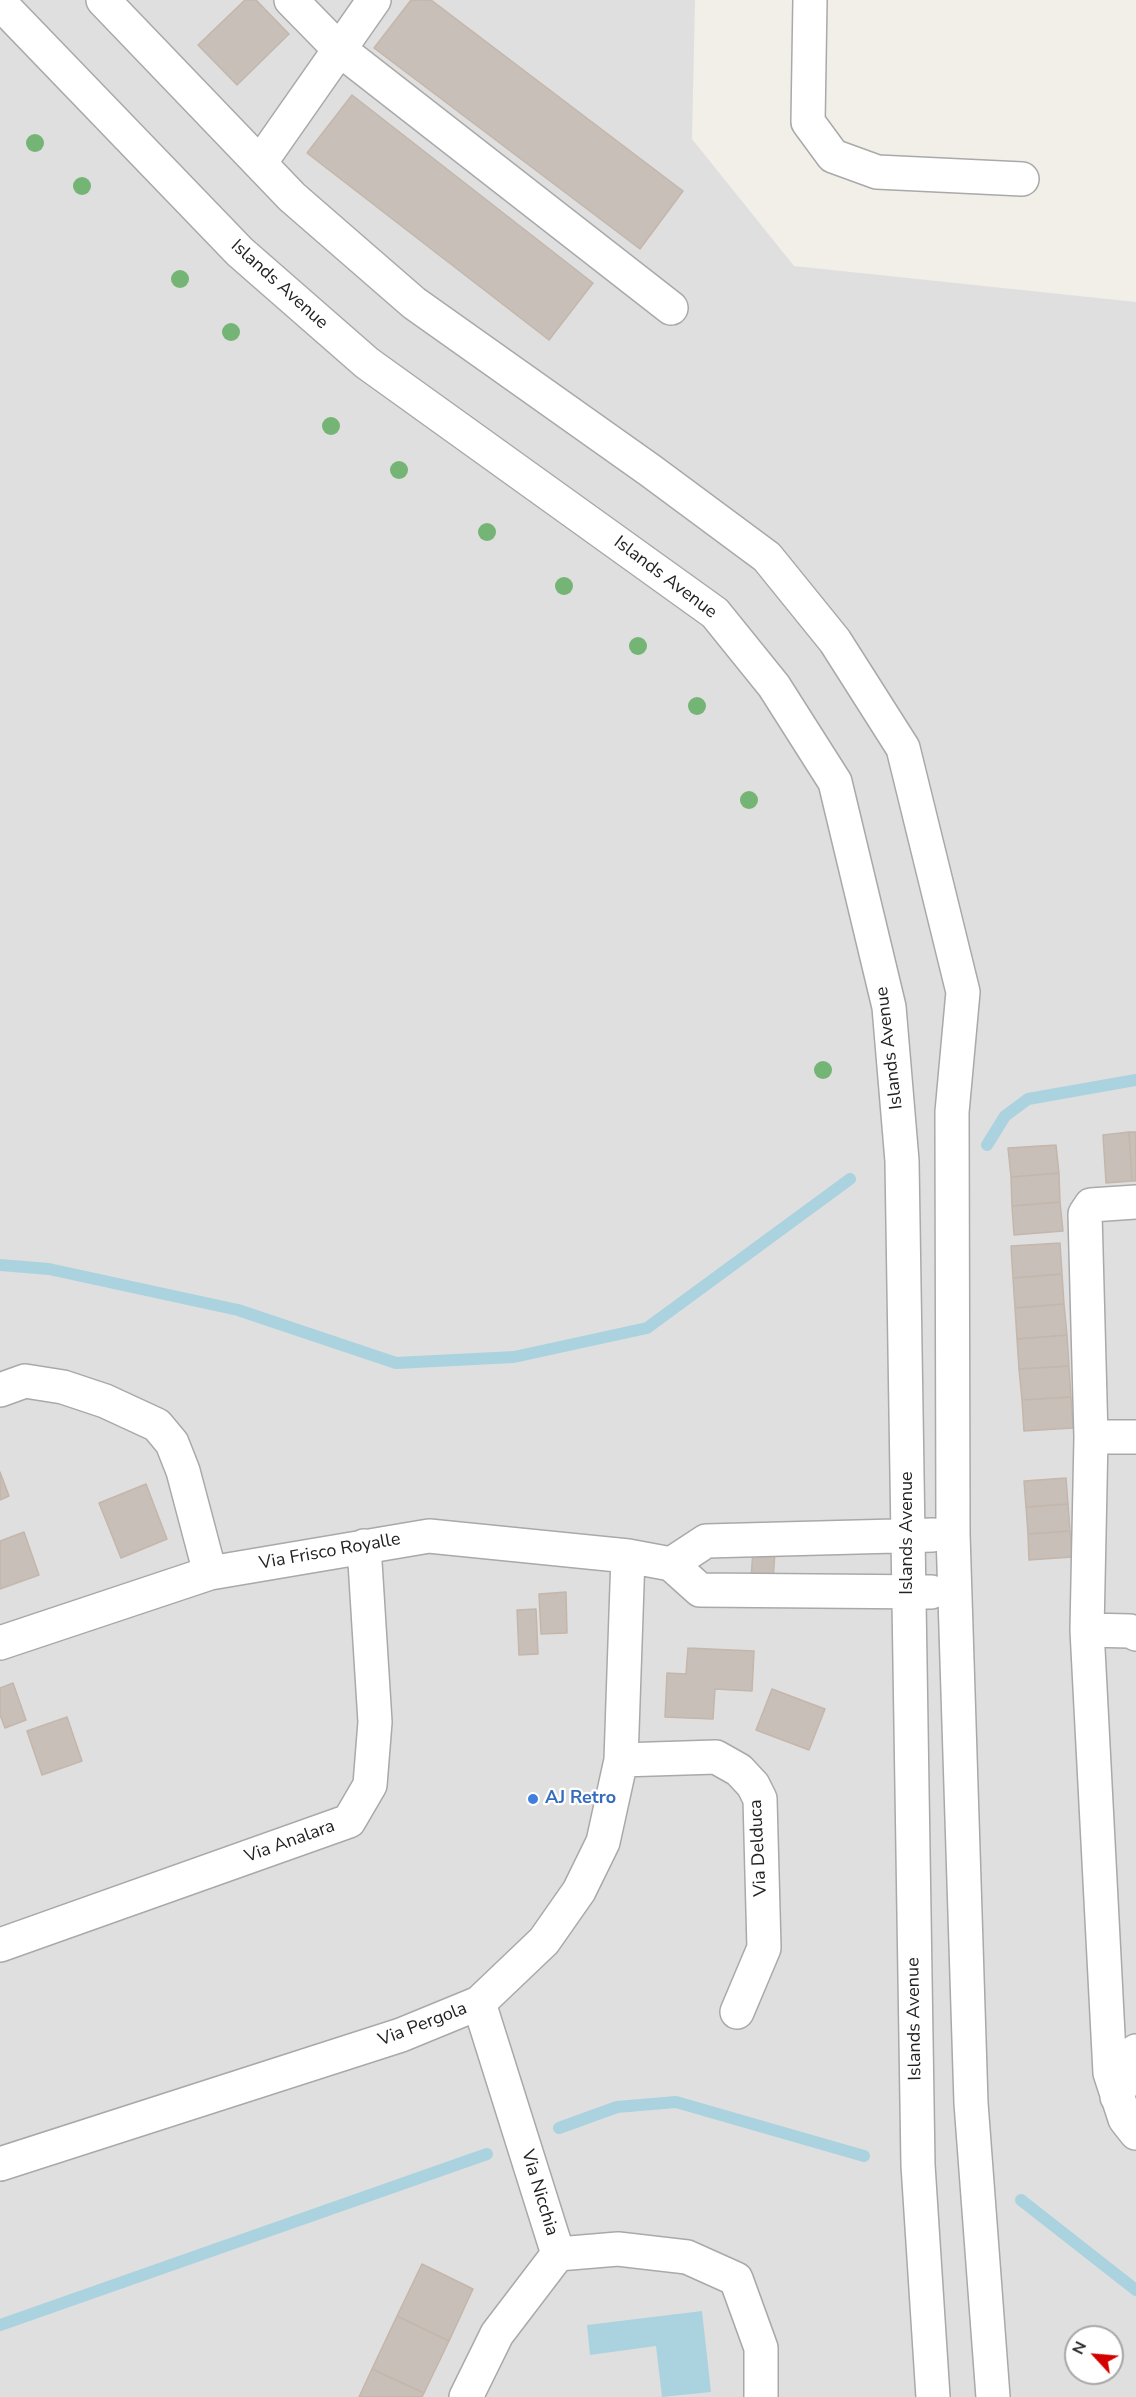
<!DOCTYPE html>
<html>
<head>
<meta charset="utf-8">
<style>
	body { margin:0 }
	#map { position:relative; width:1136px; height:2397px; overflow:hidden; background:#f2efe9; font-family:"Nunito Sans",sans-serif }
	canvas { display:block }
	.north { position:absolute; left:1064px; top:2325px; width:60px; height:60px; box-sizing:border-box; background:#fff; border:2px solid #a7a7a7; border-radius:50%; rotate:296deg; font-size:16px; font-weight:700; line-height:24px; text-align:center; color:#222 }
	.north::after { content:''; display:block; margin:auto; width:21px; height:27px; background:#d40000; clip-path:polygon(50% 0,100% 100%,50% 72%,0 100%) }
</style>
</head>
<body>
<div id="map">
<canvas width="1136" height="2397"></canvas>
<div class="north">N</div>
</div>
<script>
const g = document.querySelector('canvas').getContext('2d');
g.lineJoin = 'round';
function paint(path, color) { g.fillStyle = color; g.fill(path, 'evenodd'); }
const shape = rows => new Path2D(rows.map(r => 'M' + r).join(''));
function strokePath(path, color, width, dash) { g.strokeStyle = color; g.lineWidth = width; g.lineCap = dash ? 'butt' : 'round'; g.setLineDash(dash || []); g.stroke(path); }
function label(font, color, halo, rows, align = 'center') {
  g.font = font + ' "Nunito Sans",sans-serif'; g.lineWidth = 4.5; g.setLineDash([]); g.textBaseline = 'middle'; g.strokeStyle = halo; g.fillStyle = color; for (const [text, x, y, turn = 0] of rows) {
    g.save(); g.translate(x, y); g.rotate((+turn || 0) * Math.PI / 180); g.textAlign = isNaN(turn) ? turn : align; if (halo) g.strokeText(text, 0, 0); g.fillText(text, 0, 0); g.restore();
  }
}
const residential = shape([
	[0,0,695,0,692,139,794,266,1136,302,1136,2397,0,2397],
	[1076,2337,1112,2337,1112,2373,1076,2373]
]);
const water = shape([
	[702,2311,711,2392,662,2397,656,2346,590,2355,587,2325]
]);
const stream = shape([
	[987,1145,1005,1116,1028,1099,1136,1080],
	[0,1265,49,1269,238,1310,396,1363,514,1357,647,1328,850,1179],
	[559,2128,617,2107,676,2102,864,2156],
	[1021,2200,1136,2290],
	[0,2325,487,2154]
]);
const building = shape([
	[245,0,256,0,289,34,237,85,198,45,245,0],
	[411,0,431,0,683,191,640,249,374,48,411,0],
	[352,95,593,283,549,340,307,153,352,95],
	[1129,1132,1136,1132,1136,1181,1132,1181,1129,1132],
	[1129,1132,1132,1181,1106,1183,1103,1135,1129,1132],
	[1056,1145,1059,1173,1011,1177,1008,1148,1056,1145],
	[1059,1173,1060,1202,1012,1206,1011,1177,1059,1173],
	[1060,1202,1063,1231,1014,1235,1012,1206,1060,1202],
	[1060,1243,1062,1274,1013,1278,1011,1246,1060,1243],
	[1062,1274,1064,1304,1015,1308,1013,1278,1062,1274],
	[1064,1304,1067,1335,1017,1339,1015,1308,1064,1304],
	[1067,1335,1069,1366,1019,1369,1017,1339,1067,1335],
	[1069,1366,1071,1397,1022,1400,1019,1369,1069,1366],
	[1071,1397,1073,1428,1024,1431,1022,1400,1071,1397],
	[0,1472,9,1496,0,1500,0,1472],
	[1066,1478,1068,1504,1026,1507,1024,1481,1066,1478],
	[146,1484,167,1539,121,1558,99,1503,146,1484],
	[1068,1504,1070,1531,1028,1534,1026,1507,1068,1504],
	[1070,1531,1072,1557,1029,1560,1028,1534,1070,1531],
	[24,1532,39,1575,0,1589,0,1541,24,1532],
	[753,1551,775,1552,773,1580,751,1578,753,1551],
	[566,1592,567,1633,541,1634,539,1594,566,1592],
	[536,1609,538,1654,519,1655,517,1610,536,1609],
	[688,1648,754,1651,752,1691,715,1689,713,1719,665,1717,667,1673,686,1674,688,1648],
	[13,1683,26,1720,5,1728,0,1715,0,1688,13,1683],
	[772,1689,825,1709,809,1750,756,1730,772,1689],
	[67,1717,82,1761,42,1775,27,1731,67,1717],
	[422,2264,473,2289,449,2341,397,2316,422,2264],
	[397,2316,449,2341,424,2393,372,2369,397,2316],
	[372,2369,424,2393,422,2397,359,2397,372,2369]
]);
const minor = shape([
	[103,0,292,197,414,303,651,471,767,557,835,641,903,748,963,992,952,1112,953,1534,971,2103,993,2397],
	[291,0,339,49,671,308],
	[810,0,808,122,833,156,877,172,1022,179],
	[0,3,240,252,367,363,715,613,774,686,835,782,889,1007,902,1161,918,2165,933,2397],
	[260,163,374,0],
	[1136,1202,1091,1205,1085,1214,1091,1437,1087,1630,1110,2073,1125,2119,1136,2133],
	[0,1390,25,1381,63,1387,105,1401,157,1425,172,1443,183,1471,210,1573],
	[1091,1437,1136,1437],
	[671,1564,706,1541,933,1535],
	[1087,1630,1130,1631,1136,1634],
	[0,1643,210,1573,429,1536,628,1556,671,1564,700,1590,931,1592],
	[621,1760,716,1757,739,1770,753,1785,760,1799,764,1948,737,2012],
	[0,1945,349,1821,370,1785,375,1722,364,1546],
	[479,2003,558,2254],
	[1117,2097,1136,2051],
	[0,2164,401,2035,479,2003,544,1941,579,1891,603,1842,621,1760,628,1556],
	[558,2254,618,2249,687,2257,736,2279,761,2348,761,2397],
	[466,2397,497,2334,558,2254]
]);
const trees = [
	[35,143],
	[82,186],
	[180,279],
	[231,332],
	[331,426],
	[399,470],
	[487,532],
	[564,586],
	[638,646],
	[697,706],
	[749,800],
	[823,1070]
];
const markers = [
	[533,1799,6,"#3f7fe0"]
];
const streetNames = [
	["Islands Avenue",279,285,42],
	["Islands Avenue",665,578,37],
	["Islands Avenue",890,1048,-97],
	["Islands Avenue",908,1533,-90],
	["Via Frisco Royalle",330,1552,-10],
	["Via Analara",290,1842,-20],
	["Via Delduca",759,1848,-93],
	["Islands Avenue",915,2019,-91],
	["Via Pergola",423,2025,-21],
	["Via Nicchia",539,2193,73]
];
const shopNames = [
	["AJ Retro",545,1799]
];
paint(residential, '#e0dfdf');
paint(water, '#aad3df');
strokePath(stream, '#aad3df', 12);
paint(building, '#c7bfb8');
strokePath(building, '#c4b6ab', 1.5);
strokePath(minor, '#a9a9a9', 36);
strokePath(minor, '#fff', 33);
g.fillStyle = '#74b475';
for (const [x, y] of trees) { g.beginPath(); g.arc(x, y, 9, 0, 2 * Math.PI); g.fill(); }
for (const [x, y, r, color] of markers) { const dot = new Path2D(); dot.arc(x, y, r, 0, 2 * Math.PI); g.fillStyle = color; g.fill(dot); strokePath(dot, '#fff', 2); }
label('18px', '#222', '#fff', streetNames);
label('bold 18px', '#366cbe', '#fff', shopNames, 'left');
</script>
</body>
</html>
